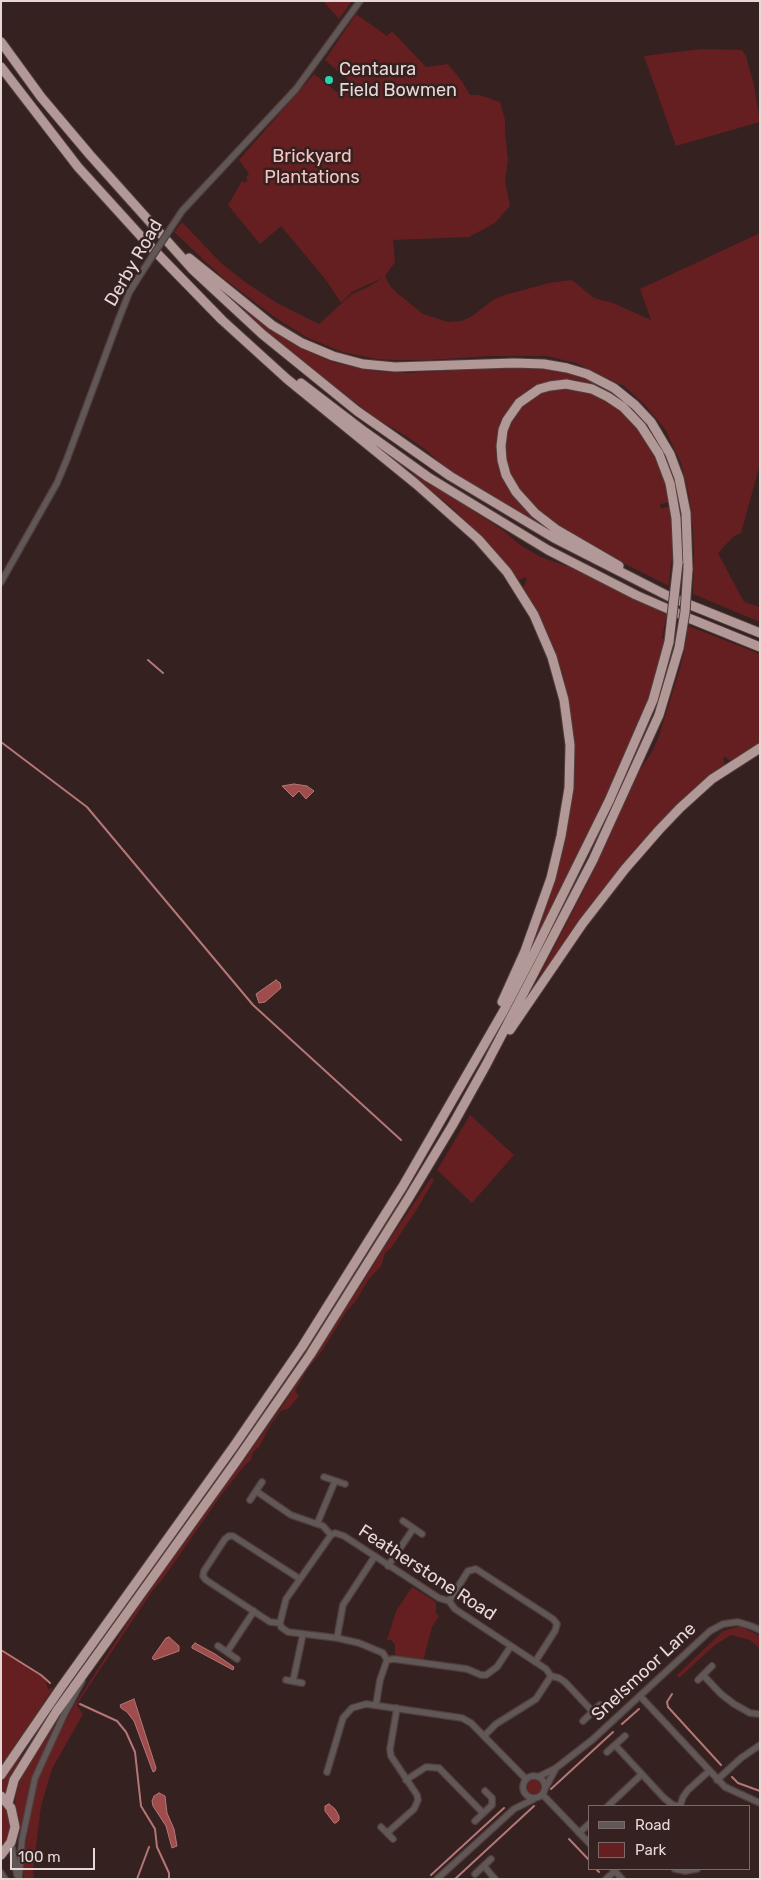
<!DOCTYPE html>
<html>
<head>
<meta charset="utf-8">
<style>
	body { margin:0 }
	#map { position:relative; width:761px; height:1880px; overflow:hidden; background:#342120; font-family:Rubik,sans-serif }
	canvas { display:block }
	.frame { position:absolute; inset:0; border:2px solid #e6d8d7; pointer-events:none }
	.legend { position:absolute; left:588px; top:1805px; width:162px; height:65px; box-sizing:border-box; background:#342120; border:1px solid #7b6a69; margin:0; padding:6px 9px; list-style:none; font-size:15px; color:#e6d8d7 }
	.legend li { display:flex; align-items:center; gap:10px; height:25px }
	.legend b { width:25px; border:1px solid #7b6a69 }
	.scale { position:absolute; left:10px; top:1848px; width:85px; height:22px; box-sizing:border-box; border:2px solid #e6d8d7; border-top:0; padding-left:6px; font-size:15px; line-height:18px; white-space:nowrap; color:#e6d8d7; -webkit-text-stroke:4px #342120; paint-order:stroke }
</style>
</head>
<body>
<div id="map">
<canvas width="761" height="1880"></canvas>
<div class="frame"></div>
<ul class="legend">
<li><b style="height:6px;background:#615756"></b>Road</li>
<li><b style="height:14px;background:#651f21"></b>Park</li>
</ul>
<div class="scale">100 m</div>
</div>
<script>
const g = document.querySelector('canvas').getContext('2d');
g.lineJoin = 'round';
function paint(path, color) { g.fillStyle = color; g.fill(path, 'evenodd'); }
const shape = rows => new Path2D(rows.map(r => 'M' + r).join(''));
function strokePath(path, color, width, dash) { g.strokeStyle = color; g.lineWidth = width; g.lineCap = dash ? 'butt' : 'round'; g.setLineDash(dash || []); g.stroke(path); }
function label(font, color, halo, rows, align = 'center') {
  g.font = font + ' Rubik,sans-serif'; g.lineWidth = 5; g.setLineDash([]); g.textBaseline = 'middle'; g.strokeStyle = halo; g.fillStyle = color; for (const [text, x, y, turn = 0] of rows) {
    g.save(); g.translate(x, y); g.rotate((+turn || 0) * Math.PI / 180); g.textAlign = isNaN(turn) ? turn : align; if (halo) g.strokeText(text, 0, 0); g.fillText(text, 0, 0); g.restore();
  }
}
const green = shape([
	[323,1,352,1,339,19],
	[356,14,387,36,392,31,426,67,448,64,461,80,470,95,479,95,500,102,505,120,505,133,508,160,505,181,510,206,495,223,469,237,393,240,395,262,385,276,390,286,397,293,423,314,448,322,461,321,471,317,493,300,505,295,549,283,572,280,594,298,613,303,651,320,640,289,760,233,760,464,741,533,734,536,718,553,744,602,760,607,760,622,693,594,694,551,693,530,689,496,681,463,665,429,645,405,624,386,576,363,546,356,492,356,428,360,394,360,377,359,342,352,306,337,273,316,222,277,174,232,182,222,221,263,245,282,277,303,319,324,352,294,370,286,382,278,352,292,341,303,326,280,281,226,260,244,228,205,242,181,245,183,248,180,246,178,249,174,239,160,314,74,338,93,348,80,325,60],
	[701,49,742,50,746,56,754,85,760,122,676,146,644,56],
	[246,310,293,344,332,362,350,366,373,371,410,373,482,368,538,368,573,374,587,379,611,392,581,381,568,380,542,383,517,400,505,417,506,483,576,545,466,480,443,465,426,450,406,436,374,417,301,360,244,312],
	[562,388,579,389,603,398,621,410,633,422,652,447,664,476,670,499,667,503,660,504,661,508,667,507,672,508,674,561,671,562,669,586,621,562,558,526,528,501,514,482,506,458,506,435,509,424,521,407,535,396,546,391],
	[413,472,504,531,520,545,541,557,572,568,667,614,662,638,667,640,654,689,645,706,600,812,528,956,557,871,563,849,571,806,573,738,572,720,563,675,545,627,523,587,527,580,525,577,519,580,490,545,450,506,412,474],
	[686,625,760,654,760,744,731,761,725,757,723,758,725,765,688,796,534,990,533,988,585,888,640,770,651,753,658,739,681,665,687,636],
	[470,1115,514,1155,472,1203,437,1170],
	[431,1178,434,1180,417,1209,391,1248,385,1253,381,1266,369,1279,355,1302,346,1312,322,1351,307,1370,295,1391,299,1396,288,1409,282,1410,271,1424,259,1447,253,1452,251,1460,246,1464,222,1494,162,1580,153,1590,81,1698,77,1706,83,1714,52,1769,41,1806,33,1870,34,1879,24,1879,24,1857,35,1789,45,1759,75,1704,134,1613,281,1408,364,1280,387,1243],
	[412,1587,436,1602,436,1613,439,1616,432,1627,423,1661,401,1657,395,1654,395,1645,391,1640,387,1640,396,1611],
	[740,1626,760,1636,760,1649,750,1640,731,1635,715,1645,679,1678,677,1675,723,1631],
	[1,1651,45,1678,48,1689,54,1687,1,1768],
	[52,1726,55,1728,33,1778,23,1825,16,1868,20,1828,15,1803,16,1789,29,1763],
	[21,1754,22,1755,5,1791,3,1791,1,1790,1,1781],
	'527 1787a7 7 0 1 1 14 0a7 7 0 1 1-14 0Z',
	[1,1803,7,1812,10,1825,8,1839,1,1849]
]);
const water = shape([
	[294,784,307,786,314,791,306,799,299,791,293,797,282,786,294,784],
	[276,980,280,983,281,988,265,1002,259,1003,256,994,276,980],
	[169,1637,179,1646,179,1651,154,1660,152,1658,166,1638,169,1637],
	[195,1643,215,1654,234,1667,233,1670,192,1648,192,1646,195,1643],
	[134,1699,156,1768,155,1771,153,1772,134,1721,127,1712,121,1708,120,1705,134,1699],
	[159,1793,165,1796,167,1813,174,1829,177,1846,172,1848,166,1826,153,1806,152,1801,154,1796,159,1793],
	[329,1804,335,1809,339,1816,339,1820,336,1823,334,1823,325,1811,325,1806,329,1804]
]);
const stream = shape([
	[148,660,163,673],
	[1,742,87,807,253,1005,401,1140],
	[1,1650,41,1675,50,1683],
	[672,1694,667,1702,668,1707,721,1765],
	[80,1704,117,1721,126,1732,135,1752,141,1806,155,1829,157,1847,169,1873,169,1879],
	[622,1724,639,1709],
	[732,1777,738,1783,760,1791],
	[551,1789,613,1732],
	[569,1839,590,1861],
	[596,1869,599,1872],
	[431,1875,504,1808],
	[137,1879,149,1847],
	[455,1879,534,1806]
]);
const minor = shape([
	[182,211,296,89,360,1],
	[1,582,57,483,67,459,118,321,129,293,140,275],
	[324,1477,345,1484],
	[256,1491,291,1515,323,1526,331,1535],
	[250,1500,262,1482],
	[403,1521,422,1534],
	[317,1524,335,1481],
	[388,1566,413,1529],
	[449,1601,468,1571,476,1569,553,1619,557,1624,555,1631,535,1662],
	[280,1623,270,1622,206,1580,203,1576,204,1571,225,1539,229,1536,233,1536,300,1579],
	[337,1638,343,1605,375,1556],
	[218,1646,237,1659],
	[227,1652,254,1611],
	[387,1660,394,1659,467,1669,481,1675,486,1675,497,1667,511,1646],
	[703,1675,721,1694,734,1704,750,1713,759,1714],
	[551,1676,559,1678,565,1682,593,1712],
	[286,1680,302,1683],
	[698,1680,712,1666],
	[293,1681,303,1634],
	[640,1696,725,1787,760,1803],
	[376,1705,380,1680,387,1660,383,1653,359,1643,337,1638,288,1632,281,1627,280,1623,286,1599,331,1535,335,1533,344,1536,439,1598,449,1601,455,1609,546,1669,551,1676],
	[583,1721,600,1705],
	[484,1736,496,1724,536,1699,551,1676],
	[615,1745,664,1798,673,1805,679,1806],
	[607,1752,625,1736],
	[327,1772,343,1718,352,1708,366,1704,462,1718,471,1723,526,1779],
	'523 1787a11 11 0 1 1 22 0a11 11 0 1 1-22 0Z',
	[538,1777,556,1768,592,1740,710,1631,723,1624,738,1622,751,1626,760,1630],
	[406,1780,426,1767,439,1768,483,1813],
	[717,1780,741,1758,760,1745],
	[546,1787,555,1770],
	[543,1795,590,1844],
	[608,1806,642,1774],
	[680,1806,683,1797,688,1790,709,1771],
	[475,1821,492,1805,492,1798,485,1791],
	[381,1827,393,1839],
	[387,1833,414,1809,418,1800,417,1795,391,1756,390,1749,397,1708],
	[579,1833,590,1823],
	[11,1842,17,1875],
	[484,1866,495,1879],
	[613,1869,622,1879],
	[675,1869,685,1871,697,1869],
	[1,1873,5,1879],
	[475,1874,491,1859],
	[19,1879,22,1840,35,1778,63,1717,82,1681],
	[437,1879,514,1809,534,1799],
	[606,1879,615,1871]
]);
const highway = shape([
	[1,42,41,97,90,155,193,270,262,334,357,411,450,476,554,538,668,596,760,633],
	[1,67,78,167,147,243,222,320,287,379,416,484,478,539,507,572,534,615,552,657,564,700,570,745,569,788,561,836,551,878,525,951,502,1002],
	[189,258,272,325,302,343,333,356,363,364,395,367,514,363,544,364,567,368,587,374,614,388,635,405,651,422,670,454,679,478,686,513,688,569],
	[301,383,365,432,428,477,548,550,636,595,691,619,760,647],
	[619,566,557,530,535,513,516,492,506,475,502,460,501,446,503,430,507,420,519,403,539,389,550,386,566,384,592,389,608,397,623,407,641,426,659,454,670,483,676,518,678,563],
	[510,1030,583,923,625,869,659,830,680,808,712,779,760,748],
	[1,1775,62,1686,234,1446,302,1347,403,1186,503,1012,534,953,609,801,653,700,669,642],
	[1,1796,11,1808,15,1827,11,1842,1,1855],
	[8,1803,14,1780,56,1712,235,1463,310,1355,408,1199,452,1126,486,1065,593,860,659,715,679,648]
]);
const minorBridge = shape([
	[140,275,182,211]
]);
const highwayBridge = shape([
	[669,642,678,563],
	[679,648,685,612,688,569]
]);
const markers = [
	[329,80,5,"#27d5ad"]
];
const poiNames = [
	["Centaura",339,70],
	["Field Bowmen",339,91]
];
const parkNames = [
	["Brickyard",312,157],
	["Plantations",312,178]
];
const streetNames = [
	["Derby Road",134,263,-60],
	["Featherstone Road",427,1573,33],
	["Snelsmoor Lane",644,1672,-43]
];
paint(green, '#651f21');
paint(water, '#9f4d4c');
strokePath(water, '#b47776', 1);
strokePath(stream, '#b47776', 2);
strokePath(minor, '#503e3d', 8);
strokePath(highway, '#503e3d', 11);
strokePath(minor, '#615756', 5.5);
strokePath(highway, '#b29897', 9);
strokePath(minorBridge, '#503e3d', 8, []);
strokePath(highwayBridge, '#503e3d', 11, []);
strokePath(minorBridge, '#615756', 5.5);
strokePath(highwayBridge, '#b29897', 9);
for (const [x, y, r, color] of markers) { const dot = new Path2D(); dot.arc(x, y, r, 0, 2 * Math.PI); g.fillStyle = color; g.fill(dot); strokePath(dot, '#342120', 2); }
label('18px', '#e6d8d7', '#342120', poiNames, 'left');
label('18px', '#f4c4c1', '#342120', parkNames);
label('18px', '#e6d8d7', '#342120', streetNames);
</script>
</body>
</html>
